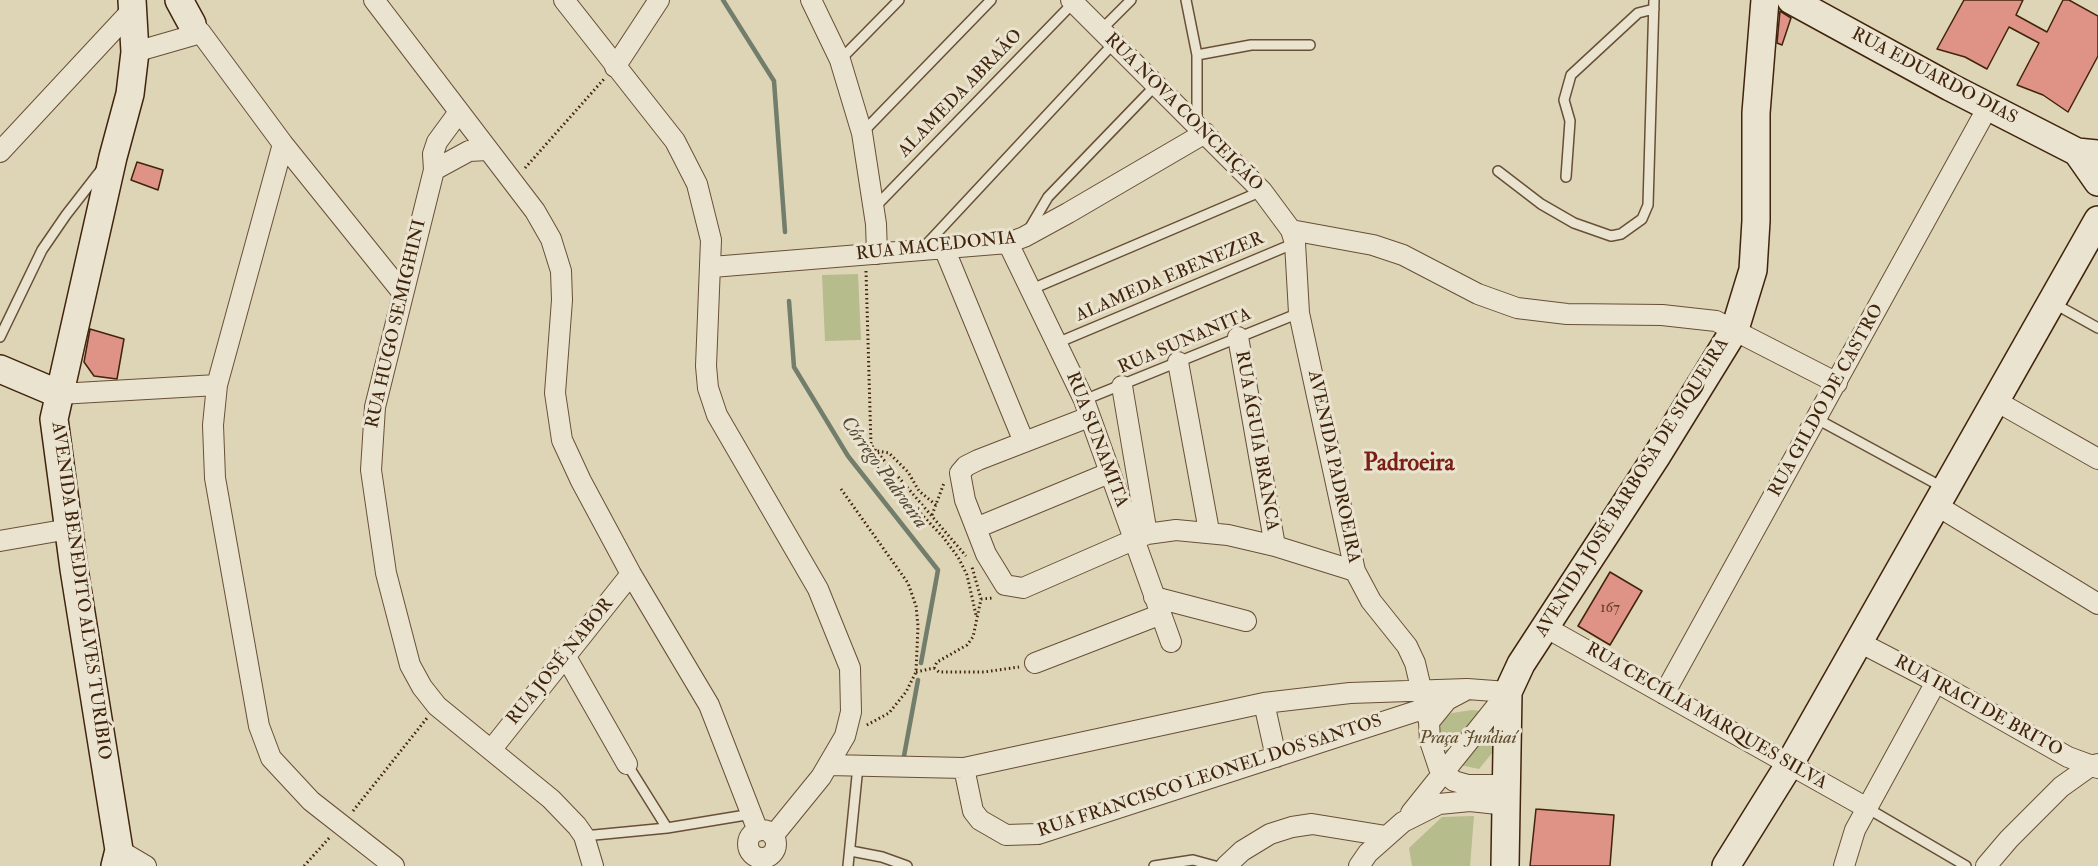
<!DOCTYPE html>
<html>
<head>
<meta charset="utf-8">
<style>
	body { margin:0 }
	canvas { display:block; background:#ded4b6 }
</style>
</head>
<body>
<canvas width="2098" height="866"></canvas>
<script>
const g = document.querySelector('canvas').getContext('2d');
g.lineJoin = 'round';
function paint(path, color) { g.fillStyle = color; g.fill(path, 'evenodd'); }
const shape = rows => new Path2D(rows.map(r => 'M' + r).join(''));
function strokePath(path, color, width, dash) { g.strokeStyle = color; g.lineWidth = width; g.lineCap = dash ? 'butt' : 'round'; g.setLineDash(dash || []); g.stroke(path); }
function label(font, color, halo, rows, align = 'center') {
  g.font = font + ' "IM FELL Double Pica",serif'; g.lineWidth = 6; g.setLineDash([]); g.textBaseline = 'middle'; g.strokeStyle = halo; g.fillStyle = color; for (const [text, x, y, turn = 0] of rows) {
    g.save(); g.translate(x, y); g.rotate((+turn || 0) * Math.PI / 180); g.textAlign = isNaN(turn) ? turn : align; if (halo) g.strokeText(text, 0, 0); g.fillText(text, 0, 0); g.restore();
  }
}
const green = shape([
	[858,274,861,340,825,341,822,275],
	[1472,710,1480,711,1495,730,1493,752,1479,769,1455,764,1443,752,1435,735,1445,718,1452,713],
	[1474,816,1470,866,1412,866,1409,848,1442,817]
]);
const stream = shape([
	[723,0,774,81,785,232],
	[789,301,794,367,848,456,938,570,921,663],
	[904,756,918,680]
]);
const building = shape([
	[1964,0,2023,0,2016,15,2047,32,2063,0,2069,0,2098,16,2098,56,2068,112,2043,95,2017,85,2039,43,2009,27,1987,69,1965,57,1937,49,1964,0],
	[1780,11,1791,18,1782,45,1777,43,1780,11],
	[137,162,163,170,158,190,131,180,137,162],
	[90,329,124,339,117,379,94,376,84,362,90,329],
	[1610,572,1642,591,1610,645,1578,626,1610,572],
	[1536,809,1614,815,1610,866,1530,866,1536,809]
]);
const path = shape([
	[525,168,604,79],
	[866,271,871,445,966,556],
	[841,489,908,583,916,606,918,626,916,672,906,692,889,713,865,726],
	[936,505,919,491,908,472,889,453,873,450,870,460,943,537,958,557,967,575,976,615],
	[932,515,944,483],
	[981,599,993,598],
	[934,668,939,672,984,672,1019,667],
	[916,672,934,668,937,662,967,645,973,637,981,599,972,567],
	[353,811,427,718],
	[304,866,331,836]
]);
const lane = shape([
	[1186,0,1197,55,1251,45,1310,45],
	[1101,30,1131,0],
	[840,60,899,0],
	[1197,122,1197,55],
	[862,133,991,0],
	[1498,171,1541,204,1574,223,1611,236,1621,234,1642,219,1648,205,1654,0],
	[1566,177,1570,121,1564,100,1571,75,1638,13,1654,9],
	[874,208,1073,3],
	[1028,231,1048,197,1156,85],
	[923,248,1114,43],
	[1032,289,1262,191],
	[2053,303,2098,328],
	[0,337,42,250,66,215,101,170],
	[1057,343,1295,243],
	[1084,400,1299,313],
	[1817,419,1944,488],
	[627,764,667,828],
	[1867,808,1966,866],
	[584,836,667,828,752,814],
	[851,851,882,857,907,866],
	[848,866,858,766],
	[1154,866,1193,860,1215,866]
]);
const street = shape([
	[374,0,535,211,551,239,561,271,562,300,555,393,562,440,581,481,631,574,709,705,758,831],
	[564,0,675,141,697,184,711,240,706,366,708,388,717,415,818,589,850,668,851,712,845,736,821,777,773,836],
	[811,0,840,60,862,133,876,224,877,254],
	[1071,0,1262,191,1291,230,1295,243,1299,313,1355,571,1371,601,1407,646,1415,663,1429,722],
	[183,14,201,33,283,144,402,292],
	[135,52,201,33],
	[615,67,659,0],
	[459,112,437,142,433,154,434,170,375,407,371,470,386,573,410,665,422,687,437,706,551,799,577,826,584,836,593,866],
	[283,144,217,385,213,425,215,478,259,726,271,758,311,801,394,866],
	[0,152,133,9],
	[434,170,469,151,487,150],
	[1291,230,1373,245,1403,255,1478,294,1517,308,1567,314,1662,315,1716,321,1837,383],
	[1008,243,1084,400,1171,642],
	[944,248,1024,442],
	[712,267,1008,243,1024,237,1068,213,1205,133],
	[1238,337,1275,546],
	[1178,362,1209,531],
	[1122,386,1147,534],
	[59,394,217,385],
	[1996,401,2098,459],
	[1089,417,978,460,966,466,960,473,965,500,986,554,1005,585,1023,588,1147,534,1176,530,1228,535,1275,546,1355,571],
	[1936,505,2098,604],
	[976,528,1109,473],
	[0,541,69,529],
	[1154,597,1246,621],
	[1545,627,1867,808],
	[1859,642,1936,682,2068,757,2098,768],
	[566,657,627,764],
	[1035,663,1159,615],
	[1464,691,1447,700,1429,722,1430,741,1439,768,1454,781,1468,785,1508,785],
	[1664,694,1988,107],
	[1264,703,1276,757],
	[491,750,631,574],
	[828,765,964,768,1264,703,1350,693,1467,689,1508,692],
	[964,768,973,811,980,820,1006,835,1038,834,1426,708],
	[1411,813,1508,692],
	'748 844a14 14 0 1 1 28 0a14 14 0 1 1-28 0Z',
	[119,850,146,866],
	[1226,866,1242,851,1270,834,1292,827,1312,824,1386,836],
	[1359,866,1368,853,1403,822,1439,804,1470,801,1507,805],
	[1844,866,1855,830,1936,682],
	[1986,866,2009,839,2061,787,2089,767,2098,764]
]);
const secondary = shape([
	[179,0,192,24],
	[1791,0,1950,87,2077,152,2098,154],
	[2077,152,2098,182],
	[0,369,59,394],
	[115,866,119,850,74,569,54,419,113,157,130,94,135,52,132,0],
	[1505,866,1508,692,1521,664,1656,457,1735,329,1753,270,1756,221,1756,113,1765,0],
	[1726,866,1789,765,2098,220]
]);
const numberNames = [
	["167",1610,609]
];
const streetNames = [
	["RUA EDUARDO DIAS",1934,77,28],
	["ALAMEDA ABRAÃO",961,94,-46],
	["RUA NOVA CONCEIÇÃO",1183,113,45],
	["RUA MACEDONIA",936,247,-6],
	["ALAMEDA EBENEZER",1170,278,-23],
	["RUA HUGO SEMIGHINI",397,324,-77],
	["RUA SUNANITA",1185,342,-23],
	["RUA GILDO DE CASTRO",1827,401,-61],
	["RUA SUNAMITA",1096,440,69],
	["RUA ÁGUIA BRANCA",1256,441,80],
	["AVENIDA PADROEIRA",1333,467,78],
	["AVENIDA JOSÉ BARBOSA DE SIQUEIRA",1633,488,-58],
	["AVENIDA BENEDITO ALVES TURÍBIO",80,591,82],
	["RUA JOSÉ NABOR",561,662,-51],
	["RUA IRACI DE BRITO",1978,707,29],
	["RUA CECÍLIA MARQUES SILVA",1706,717,30],
	["RUA FRANCISCO LEONEL DOS SANTOS",1210,777,-18]
];
const parkNames = [
	["Praça Jundiaí",1468,739]
];
const waterNames = [
	["Córrego Padroeira",883,473,54]
];
const districtNames = [
	["Padroeira",1409,465]
];
paint(green, '#b6bc8b');
strokePath(stream, '#727d6c', 4.5);
paint(building, '#de9386');
strokePath(building, '#41240c', 1.5);
strokePath(lane, '#685036', 12);
strokePath(street, '#685036', 22);
strokePath(secondary, '#41240c', 30);
strokePath(path, '#41240c', 3, [1.5, 3]);
strokePath(lane, '#eae3d0', 9);
strokePath(street, '#eae3d0', 20);
strokePath(secondary, '#eae3d0', 27);
label('15px', '#68402a', null, numberNames);
label('18px', '#41240c', '#eae3d0', streetNames);
label('italic 18px', '#5e4a2c', '#eae3d0', parkNames);
label('italic 20px', '#564934', '#eae3d0', waterNames);
label('bold 24px', '#7a1f14', '#eae3d0', districtNames);
</script>
</body>
</html>
